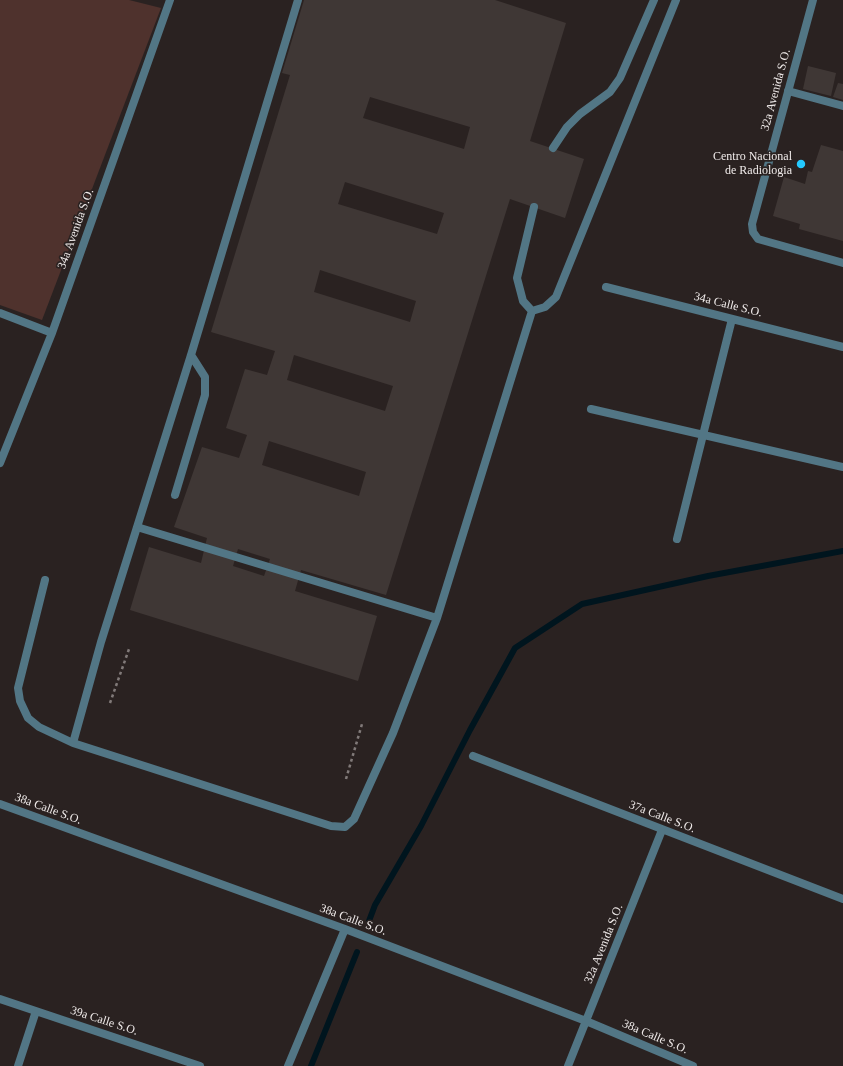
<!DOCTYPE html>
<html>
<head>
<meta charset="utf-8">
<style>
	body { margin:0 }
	canvas { display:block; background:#2a2221 }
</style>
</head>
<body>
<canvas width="843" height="1066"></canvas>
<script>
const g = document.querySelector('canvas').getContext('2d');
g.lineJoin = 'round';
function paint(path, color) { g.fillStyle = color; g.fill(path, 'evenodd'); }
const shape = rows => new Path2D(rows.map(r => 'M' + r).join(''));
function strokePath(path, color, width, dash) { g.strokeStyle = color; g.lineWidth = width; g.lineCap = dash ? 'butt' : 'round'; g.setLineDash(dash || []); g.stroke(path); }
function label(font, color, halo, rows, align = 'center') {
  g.font = font + ' Georgia,serif'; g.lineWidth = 3.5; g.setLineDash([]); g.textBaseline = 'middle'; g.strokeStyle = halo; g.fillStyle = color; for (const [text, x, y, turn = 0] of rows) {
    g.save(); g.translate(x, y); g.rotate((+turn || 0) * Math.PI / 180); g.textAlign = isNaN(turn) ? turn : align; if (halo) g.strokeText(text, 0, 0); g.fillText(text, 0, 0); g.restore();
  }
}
const green = shape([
	[0,0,129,0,161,8,42,320,0,305]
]);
const stream = shape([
	[369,921,375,905,421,826,470,730,515,648,582,604,708,576,843,551],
	[311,1066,357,952]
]);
const building = shape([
	[304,0,495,0,566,23,530,141,584,159,565,218,510,199,386,595,301,570,295,591,377,616,358,681,130,610,149,547,201,563,207,538,174,527,202,447,239,458,247,435,226,428,245,369,267,375,275,351,211,332,290,75,282,73],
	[370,97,470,127,464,149,363,118],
	[345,182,444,213,437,234,338,204],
	[320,270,416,301,410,322,314,292],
	[294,355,393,386,385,411,287,380],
	[269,441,366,472,359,496,262,465],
	[238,549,270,559,264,576,233,566],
	[808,66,836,73,831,96,803,89],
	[838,83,843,84,843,100,833,97],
	[821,145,843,151,843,241,799,229,800,224,773,216,784,177,805,184,808,171,812,172]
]);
const path = shape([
	[110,703,129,649],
	[346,779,362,724]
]);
const service = shape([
	[788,91,843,106],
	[553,148,567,127,580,114,610,92,620,78,654,0],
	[532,311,545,307,556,297,676,0],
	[532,311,523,301,517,278,534,207],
	[175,495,205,395,205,377,191,355],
	[137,527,437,618],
	[45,580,18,688,20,701,28,718,39,727,73,743,331,826,345,827,354,819,393,733,437,618,532,311],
	[73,743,101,642,191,355,298,0]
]);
const minor = shape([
	[813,0,752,224,753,232,758,239,843,263],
	[606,287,843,347],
	[0,313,52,333],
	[591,409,843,467],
	[0,463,52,333,170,0],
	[677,539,732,319],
	[473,756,843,899],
	[0,804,345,929,586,1021,693,1066],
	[0,999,200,1066],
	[18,1066,36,1011],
	[288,1066,345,929],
	[568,1066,662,830]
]);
const markers = [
	[801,164,5,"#24c9fe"]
];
const streetNames = [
	["32a Avenida S.O.",776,90,-75],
	["34a Avenida S.O.",76,229,-70],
	["34a Calle S.O.",728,305,14],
	["38a Calle S.O.",48,809,20],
	["37a Calle S.O.",662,817,21],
	["38a Calle S.O.",353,920,20],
	["32a Avenida S.O.",604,944,-68],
	["39a Calle S.O.",104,1021,18],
	["38a Calle S.O.",655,1037,23]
];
const poiNames = [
	["Centro Nacional",792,157],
	["de Radiologia",792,171]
];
paint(green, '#4f322d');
strokePath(stream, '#00151e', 6);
paint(building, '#3f3735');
strokePath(path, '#817a79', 2.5, [3, 3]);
strokePath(service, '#527685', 8);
strokePath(minor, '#527685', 8);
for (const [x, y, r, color] of markers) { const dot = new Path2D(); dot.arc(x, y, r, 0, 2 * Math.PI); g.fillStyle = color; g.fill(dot); strokePath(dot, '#2a2221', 1.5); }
label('12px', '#f0ebea', '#2a2221', streetNames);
label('12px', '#f0ebea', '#2a2221', poiNames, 'right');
</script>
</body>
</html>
